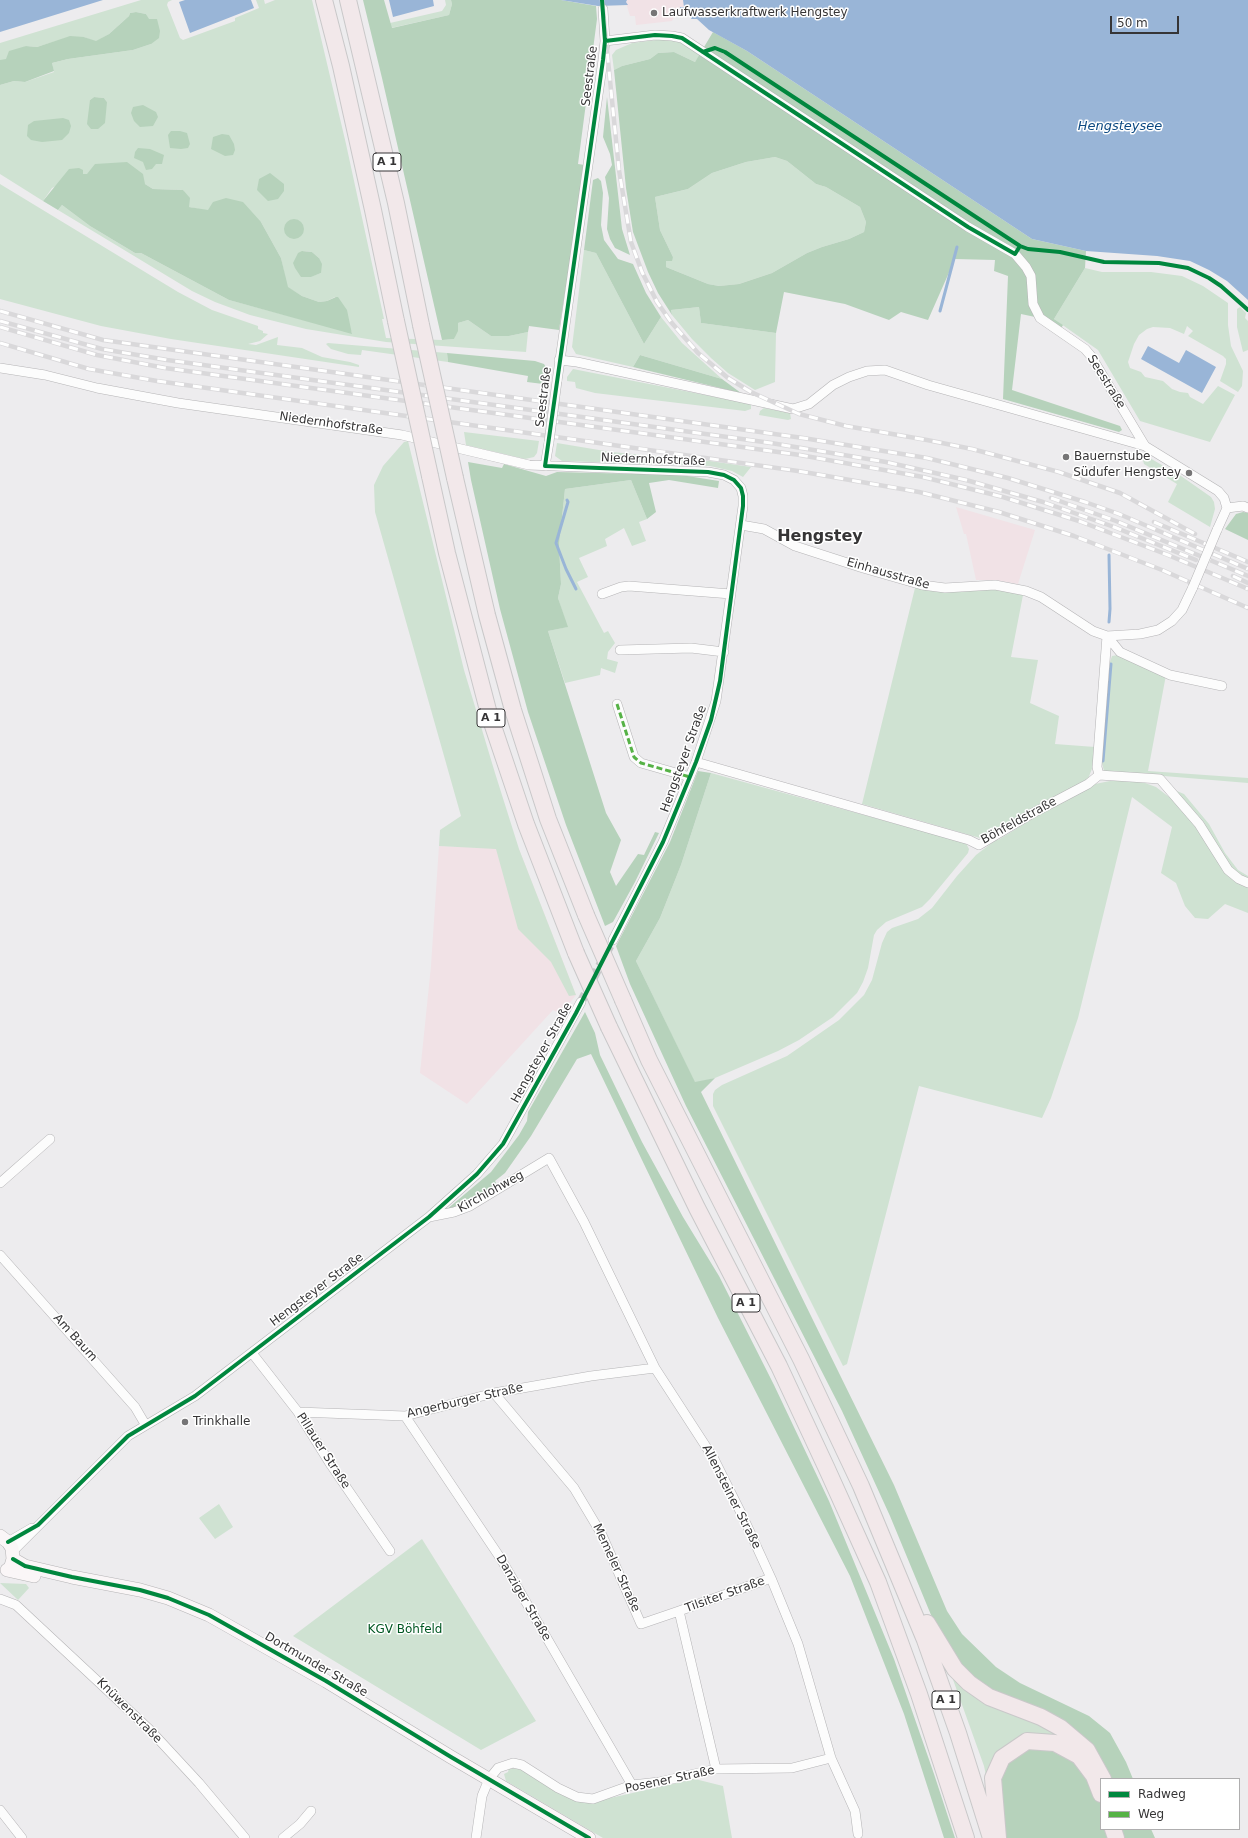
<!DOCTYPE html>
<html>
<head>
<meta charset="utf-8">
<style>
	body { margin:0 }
	#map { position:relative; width:1248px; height:1838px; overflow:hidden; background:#edecee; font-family:"DejaVu Sans",sans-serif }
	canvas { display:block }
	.legend { position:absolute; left:1100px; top:1778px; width:140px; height:52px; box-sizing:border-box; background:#fff; border:1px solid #afaeaf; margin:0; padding:5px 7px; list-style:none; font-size:12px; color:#363536 }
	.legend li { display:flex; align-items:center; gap:8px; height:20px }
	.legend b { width:20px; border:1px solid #afaeaf }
	.scale { position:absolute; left:1110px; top:16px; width:69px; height:18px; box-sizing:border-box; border:2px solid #363536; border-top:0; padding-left:5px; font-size:12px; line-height:14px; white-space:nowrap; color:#363536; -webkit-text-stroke:3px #fff; paint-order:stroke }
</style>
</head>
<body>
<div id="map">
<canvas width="1248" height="1838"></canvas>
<ul class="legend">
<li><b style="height:5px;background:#00873e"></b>Radweg</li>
<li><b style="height:5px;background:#56b246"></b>Weg</li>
</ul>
<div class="scale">50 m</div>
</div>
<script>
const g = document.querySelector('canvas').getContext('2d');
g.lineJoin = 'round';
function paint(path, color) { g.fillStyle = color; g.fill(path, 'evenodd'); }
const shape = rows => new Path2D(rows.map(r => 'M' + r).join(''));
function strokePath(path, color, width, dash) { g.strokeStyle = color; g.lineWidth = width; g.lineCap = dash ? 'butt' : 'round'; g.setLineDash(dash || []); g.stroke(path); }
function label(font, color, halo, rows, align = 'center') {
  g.font = font + ' "DejaVu Sans",sans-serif'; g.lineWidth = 3; g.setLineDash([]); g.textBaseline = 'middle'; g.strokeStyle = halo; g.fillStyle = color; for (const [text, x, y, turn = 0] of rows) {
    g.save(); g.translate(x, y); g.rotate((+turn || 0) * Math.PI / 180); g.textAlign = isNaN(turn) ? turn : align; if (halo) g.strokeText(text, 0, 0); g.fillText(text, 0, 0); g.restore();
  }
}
const industrial = shape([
	[627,0,683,0,684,7,680,7,672,21,636,25,635,16,630,16,626,3],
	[956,507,1035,530,1018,584,995,580,976,580,966,534,964,534],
	[439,846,519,849,576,995,561,1014,553,1010,467,1104,420,1073,431,966]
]);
const green = shape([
	[141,0,172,0,168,2,167,5,180,38,183,40,235,21,235,18,259,8,256,0,264,0,265,4,275,0,312,0,346,144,384,319,382,319,386,338,442,340,454,339,458,323,468,320,491,336,509,336,528,332,526,352,386,342,306,329,250,315,215,302,192,291,58,210,62,205,90,226,135,253,141,253,229,300,352,333,335,297,327,301,319,302,302,296,287,287,281,258,261,222,189,207,183,190,153,189,145,184,87,174,83,174,52,188,43,201,0,174,0,85,14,81,25,82,54,72,52,63,68,59,133,50,151,44,148,19,146,14,136,12,130,13,129,16,109,34,96,42,84,37,69,37,37,47,26,46,6,60,0,60,0,43],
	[94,97,104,98,107,102,90,108,90,100],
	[303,251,312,252,319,258,321,273,310,277,301,277],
	[445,0,451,0,452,4,449,15,391,28,390,23,442,11,446,5],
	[664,39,680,42,700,55,695,62,674,52,658,53,650,59,622,66,614,70,612,55,616,50,632,43],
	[775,157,787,161,816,184,826,187,860,207,866,222,864,232,849,239,822,247,807,253,772,273,739,284,719,286,708,284,666,267,666,261,673,257,660,230,655,197,688,189,712,173,746,162],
	[0,184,178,292,212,310,258,326,258,329,263,331,263,333,268,334,260,341,248,344,256,345,278,337,277,345,302,348,322,357,350,362,359,365,359,367,171,339,101,326,0,299],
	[584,250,596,253,644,344,661,317,682,343,722,379,640,355,633,367,576,354,572,347],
	[1085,268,1102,272,1151,272,1182,276,1203,286,1228,303,1228,325,1231,346,1243,371,1242,386,1238,392,1220,381,1226,364,1226,359,1223,356,1188,336,1193,331,1187,326,1184,334,1170,328,1153,327,1147,329,1139,335,1134,344,1128,362,1130,368,1141,372,1145,377,1163,381,1172,389,1180,392,1188,393,1190,397,1203,404,1218,386,1235,395,1210,442,1140,421,1098,350,1054,319],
	[699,307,701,323,776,333,775,382,755,390,728,373,711,358,692,339,672,315,671,310],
	[1240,307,1246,313,1245,318,1248,321,1248,350,1243,352,1237,327,1237,309],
	[328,343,447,353,448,362,362,350,361,355,348,354,331,349,326,344],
	[573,369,751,404,751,409,745,411,595,393,576,388,575,382,567,381,567,377],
	[764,408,790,413,791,419,788,420,759,415,760,411],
	[464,432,539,441,537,453,534,457,525,459,466,445],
	[408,441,464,670,495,773,519,849,576,995,569,996,551,962,518,929,496,849,439,846,440,830,461,816,375,512,374,485,383,466,404,442],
	[557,443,611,452,710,461,751,467,743,477,732,471,710,466,562,461,555,456],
	[1141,453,1181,476,1211,497,1214,502,1215,509,1210,527,1168,502,1177,484,1144,464],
	[631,480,647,519,639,522,646,541,632,546,624,528,605,539,607,546,579,558,588,577,577,582,604,633,608,631,615,643,608,652,607,659,618,662,615,673,601,668,600,675,565,683,548,631,567,627,558,598,561,584,559,545,565,489],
	[915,588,947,592,993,588,1023,595,1011,657,1038,660,1030,703,1059,716,1055,744,1095,747,1093,766,1088,779,989,835,980,838,862,804],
	[1118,655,1166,675,1148,771,1248,778,1248,783,1104,771,1102,763,1110,662,1112,656],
	[711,773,966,843,969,849,968,853,930,899,922,907,886,922,877,930,874,935,868,968,863,982,857,993,833,1017,799,1040,778,1051,715,1078,695,1083,636,961,660,918,681,865],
	[1110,781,1135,781,1145,783,1156,787,1173,800,1192,822,1207,843,1248,885,1248,913,1225,904,1208,919,1195,918,1185,906,1176,883,1161,873,1172,827,1132,797,1078,1018,1051,1098,1042,1118,919,1086,847,1364,843,1366,713,1106,713,1094,715,1090,722,1085,787,1056,839,1020,864,995,872,980,882,943,887,932,892,928,918,919,932,908,957,876,976,855,997,839,998,840,1042,813,1095,784],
	[1172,789,1184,794,1209,824,1225,853,1238,870,1248,876,1248,880,1234,872],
	[219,1504,233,1527,215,1539,199,1518],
	[422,1539,536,1721,481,1750,293,1636],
	[0,1583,26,1584,29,1588,18,1600],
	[951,1674,1062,1734,987,1780,984,1766],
	[509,1768,521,1769,588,1803,695,1779,723,1786,732,1838,603,1838,506,1781,504,1774,508,1772]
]);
const forest = shape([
	[363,0,384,0,392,28,449,15,452,4,451,0,561,0,596,6,597,19,578,164,585,165,559,330,529,326,528,332,509,336,491,336,468,320,458,323,458,331,454,339,442,340,382,78],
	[136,12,146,14,149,19,157,19,160,31,159,38,151,44,133,50,68,59,52,63,54,71,25,82,14,81,0,85,0,60,6,59,9,51,26,46,37,47,70,36,84,37,96,41,109,34,129,16,130,13],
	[713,32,747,51,1032,239,1086,251,1085,268,1054,319,1063,325,1059,332,1040,318,1021,314,1012,390,1120,426,1122,430,1119,432,1003,399,1008,276,994,271,995,260,955,259,928,320,901,312,889,320,845,304,784,292,776,333,701,323,699,307,671,310,672,315,658,293,648,272,633,232,626,188,614,70,622,66,650,59,658,53,674,52,695,62],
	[775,157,787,161,816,184,826,187,860,207,866,222,864,232,849,239,822,247,807,253,772,273,739,284,719,286,708,284,666,267,666,261,672,261,673,257,660,230,655,197,688,189,712,173,746,162],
	[94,97,104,98,107,102,105,123,98,129,91,129,87,124,90,100],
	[607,97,622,229,630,255,615,248,610,239,607,229,609,198,605,177,612,165,610,154,603,137],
	[143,105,156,112,158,117,153,126,140,127,134,121,131,113,133,107],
	[63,118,69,120,71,126,69,133,62,140,42,142,31,140,27,136,28,125,34,121],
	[171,131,180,131,187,133,190,144,188,148,181,149,170,148,168,135],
	[222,134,229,135,234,144,235,150,233,155,225,156,211,149,213,137],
	[138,148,150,149,164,155,162,164,156,164,152,169,146,170,143,162,134,158,135,152],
	[127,162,143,174,145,184,153,189,183,190,190,198,189,207,208,210,213,202,226,198,243,202,261,222,281,258,288,287,302,296,319,302,327,301,336,297,338,297,347,310,352,334,229,300,141,253,135,253,90,226,62,205,58,210,43,201,69,169,79,168,83,170,83,174,87,174,95,164],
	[270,173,284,184,284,191,278,199,268,201,257,190,259,179],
	[598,178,601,181,603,193,601,225,604,240,618,259,633,264,646,293,661,317,644,344,596,253,584,250,593,180],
	'284 229a10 10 0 1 1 20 0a10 10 0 1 1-20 0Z',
	[302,251,312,252,319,258,322,264,321,273,311,277,301,277,295,268,293,263,298,253],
	[447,353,535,361,544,364,547,369,547,377,543,384,527,382,528,376,448,362],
	[640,355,722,379,741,393,633,367],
	[468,462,502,468,504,464,546,476,557,472,681,475,719,481,718,488,669,480,649,483,656,512,647,519,631,480,565,489,559,545,561,584,558,598,568,627,548,631,606,813,621,840,610,872,616,886,638,854,644,855,655,832,659,833,635,882,613,922,605,926,566,825,528,712,500,609,471,480],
	[1243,512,1248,513,1248,540,1225,529,1236,514],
	[698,771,711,773,681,865,660,918,636,961,695,1082,715,1078,701,1092,894,1485,947,1611,962,1634,996,1667,1020,1683,1089,1716,1110,1733,1126,1762,1133,1779,1106,1779,1095,1756,965,1673,936,1627,890,1516,842,1411,686,1106,630,984,616,946,670,842],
	[585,1012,595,1033,600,1055,642,1142,683,1217,719,1276,774,1385,829,1501,894,1659,934,1774,955,1838,944,1838,904,1714,850,1576,718,1318,591,1054,577,1059,531,1136,505,1173,495,1181,497,1185,471,1201,446,1210,491,1172,519,1135,527,1121,528,1112],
	[1030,1746,1071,1755,1101,1800,1101,1829,1110,1829,1113,1838,1006,1838,996,1797,1005,1763],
	[1121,1829,1151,1829,1155,1838,1124,1838]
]);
const water = shape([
	[0,0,103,0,0,32],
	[185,0,251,0,254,8,190,33,179,2],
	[389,0,433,0,434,6,393,17],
	[561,0,627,0,626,2,628,5,598,6],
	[683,0,1248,0,1248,300,1227,281,1209,270,1190,261,1157,256,1086,251,1032,239,747,51,709,30,697,19,691,19,692,17,680,9,680,7,684,7],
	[1148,346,1179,363,1186,350,1216,367,1202,393,1141,359]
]);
const stream = shape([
	[940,311,957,247],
	[567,500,568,502,556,543,566,569,576,589],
	[1109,555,1110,609,1109,622],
	[1103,761,1111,664]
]);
const minorTunnel = shape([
	[581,1002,613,940]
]);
const minor = shape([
	[605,41,655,35,672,36,682,38,968,227,1015,254,1026,267,1031,276,1033,304,1040,318,1085,349,1091,356,1145,446],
	[559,360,577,362,793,409,809,404,833,385,849,377,867,371,885,370,928,385,1145,446,1218,491,1224,498,1227,508,1217,530],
	[0,368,45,375,97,388,178,403,402,435,529,465,708,472,724,475,734,480,741,488,743,496,743,506,716,701,696,762,663,842,613,940],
	[557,381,603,60,605,41,603,9],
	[545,466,549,442],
	[1227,508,1243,506,1248,508],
	[741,525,764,529,795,546,863,568,922,585,945,588,995,585,1026,591,1041,597,1093,631,1107,636,1140,634,1158,630,1172,621,1182,610,1193,587],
	[602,594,621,587,629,586,731,594],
	[1107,636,1120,652,1170,675,1222,686],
	[620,650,691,648,724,652],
	[617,704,634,757,641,763,690,777],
	[696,762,969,840,979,845,1033,813,1088,784,1099,775,1160,779,1199,824,1228,870,1239,879,1248,883],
	[1099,775,1097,767,1107,636],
	[0,1183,50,1139],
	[429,1217,454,1212,470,1206,549,1158,584,1222,655,1368,714,1459,744,1519,771,1578,798,1644,831,1758,855,1811,858,1834],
	[0,1255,135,1407,145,1424],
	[252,1353,298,1412,331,1465,390,1551],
	[494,1393,574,1488,602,1535,641,1624,679,1611,716,1769],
	[298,1412,405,1416,494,1393,591,1376,655,1368],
	[405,1416,501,1559,632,1785],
	[8,1542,32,1528],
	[13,1551,128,1436,195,1396,429,1217,477,1174,503,1144,581,1002],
	[0,1599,16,1605,150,1730,199,1783,245,1838],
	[679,1611,771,1578],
	[0,1810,22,1838],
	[283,1838,300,1824,311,1811],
	[476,1838,482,1796,489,1779,498,1768,513,1763,522,1765,558,1788,577,1797,593,1799,632,1785,659,1782,716,1769,792,1768,831,1758]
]);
const secondary = shape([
	[0,1536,8,1542,12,1548,13,1559,11,1566],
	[13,1559,25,1566,72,1577,140,1590,168,1598,209,1615,326,1681,451,1757,589,1838],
	[7,1570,34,1576]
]);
const motorway = shape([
	[324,0,341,66,373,210,396,321],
	[348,0,396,203,421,325],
	[430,476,447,553,489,714,526,824,576,953],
	[455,478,487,615,513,710,548,819,586,915],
	[623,1000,649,1060,801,1359,861,1486,925,1640,958,1733,991,1838],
	[609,1027,697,1208,779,1366,827,1469,878,1582,919,1694,966,1838],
	[927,1623,955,1669,969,1683,989,1697,1041,1717,1061,1728,1087,1750,1103,1779],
	[1113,1829,1116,1838],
	[998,1838,993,1778,1002,1758,1027,1741,1055,1743,1079,1756,1094,1776,1101,1794]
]);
const rail = shape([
	[602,0,619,170,631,242,642,272,657,302,671,322,698,353,728,378,751,392,799,414,846,426,927,440,972,449,1059,472,1120,493,1195,534],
	[0,311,103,340,803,438,927,458,1008,478,1085,502,1119,514,1248,569],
	[0,321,102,349,167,360,771,443,886,462,966,480,1043,502,1114,527,1196,560],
	[0,327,97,355,165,368,800,455,923,477,1003,497,1079,521,1168,555,1248,589],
	[0,343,89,369,157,381,798,471,919,492,999,512,1074,536,1162,570,1248,608],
	[1051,498,1116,521,1248,576],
	[1154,522,1248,562],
	[1233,576,1248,583]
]);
const minorBridge = shape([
	[549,442,557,381],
	[1193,587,1217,530]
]);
const motorwayBridge = shape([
	[396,321,430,476],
	[421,325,455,478],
	[586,915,623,1000],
	[576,953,609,1027]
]);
const quiet = shape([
	[617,704,634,757,641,763,690,777]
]);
const cycleway = shape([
	[605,41,655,35,672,36,682,38,968,227,1015,254,1020,246],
	[703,52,715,48,725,52,1020,246,1028,249,1060,252,1104,262,1159,263,1188,268,1209,278,1221,286,1248,310],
	[8,1542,38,1525,128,1436,195,1396,429,1217,477,1174,503,1144,576,1013,663,842,696,762,711,720,720,681,743,506,743,496,741,488,734,480,724,475,708,472,545,466,603,60,605,41,602,0],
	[13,1559,25,1566,72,1577,140,1590,168,1598,209,1615,326,1681,451,1757,589,1838]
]);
const markers = [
	[654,13,4,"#767576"],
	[1066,457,4,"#767576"],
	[1189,473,4,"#767576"],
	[185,1422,4,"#767576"]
];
const shields = [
	[387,162,28],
	[491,718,28],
	[746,1303,28],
	[946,1700,28]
];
const shieldNames = [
	["A 1",387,162],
	["A 1",491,718],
	["A 1",746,1303],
	["A 1",946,1700]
];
const poiNames = [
	["Laufwasserkraftwerk Hengstey",662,13],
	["Bauernstube",1074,457],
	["Südufer Hengstey",1181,473,"right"],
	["Trinkhalle",193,1422]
];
const streetNames = [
	["Seestraße",590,76,-83],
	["Seestraße",1106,382,58],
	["Seestraße",544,397,-83],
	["Niedernhofstraße",331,424,8],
	["Niedernhofstraße",653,460,2],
	["Einhausstraße",888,574,16],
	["Hengsteyer Straße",684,759,-70],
	["Böhfeldstraße",1019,821,-29],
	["Hengsteyer Straße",542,1053,-61],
	["Kirchlohweg",491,1192,-29],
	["Hengsteyer Straße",317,1290,-37],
	["Am Baum",75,1338,48],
	["Angerburger Straße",465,1401,-13],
	["Pillauer Straße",323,1451,57],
	["Allensteiner Straße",731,1497,63],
	["Memeler Straße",616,1568,65],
	["Tilsiter Straße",725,1595,-20],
	["Danziger Straße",523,1598,60],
	["Dortmunder Straße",316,1665,30],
	["Knüwenstraße",129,1711,45],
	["Posener Straße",670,1780,-12]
];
const parkNames = [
	["KGV Böhfeld",405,1630]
];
const waterNames = [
	["Hengsteysee",1120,127]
];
const districtNames = [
	["Hengstey",820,537]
];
paint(industrial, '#f1e2e6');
paint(green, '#cfe2d2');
paint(forest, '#b6d2bb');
paint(water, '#99b5d7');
strokePath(stream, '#99b5d7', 3);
strokePath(minorTunnel, '#c8c7c9', 9, [9, 4.5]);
strokePath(minor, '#b5b4b6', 10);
strokePath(secondary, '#b5b4b6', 14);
strokePath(motorway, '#c9c8c9', 18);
strokePath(minor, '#fcfcfc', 9);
strokePath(secondary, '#faf6f7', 13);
strokePath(motorway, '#f2e8ea', 16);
strokePath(rail, '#d9d8da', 4.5);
strokePath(rail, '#fff', 3, [9]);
strokePath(minorBridge, '#b5b4b6', 10, []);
strokePath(motorwayBridge, '#c9c8c9', 18, []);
strokePath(minorBridge, '#fcfcfc', 9);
strokePath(motorwayBridge, '#f2e8ea', 16);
strokePath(quiet, '#56b246', 3, [6, 3]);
strokePath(cycleway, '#00873e', 4);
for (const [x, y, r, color] of markers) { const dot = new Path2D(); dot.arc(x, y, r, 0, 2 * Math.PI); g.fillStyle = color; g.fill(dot); strokePath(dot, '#fff', 1.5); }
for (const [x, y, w] of shields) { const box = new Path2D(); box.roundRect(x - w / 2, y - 9, w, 18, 3); g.fillStyle = '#fff'; g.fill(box); strokePath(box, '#363536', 1); }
label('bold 11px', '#363536', null, shieldNames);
label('12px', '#363536', '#fff', poiNames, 'left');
label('12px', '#363536', '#fff', streetNames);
label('12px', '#005722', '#fff', parkNames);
label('italic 13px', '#0c4982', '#fff', waterNames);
label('bold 16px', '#363536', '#fff', districtNames);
</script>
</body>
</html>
